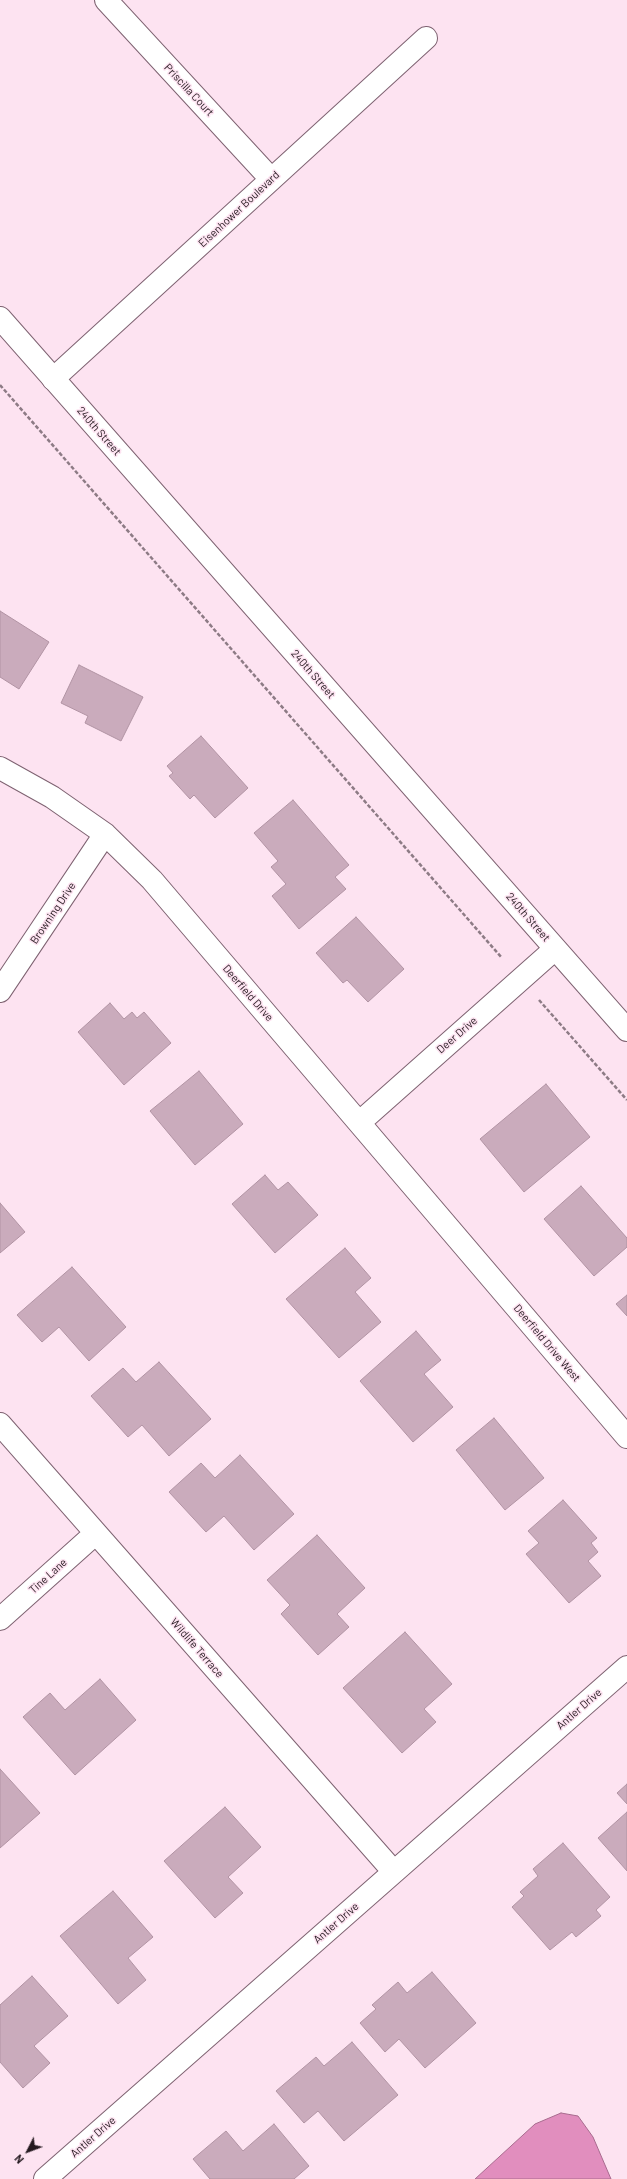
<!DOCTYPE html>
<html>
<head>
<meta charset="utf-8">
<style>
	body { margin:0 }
	#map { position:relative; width:627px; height:2179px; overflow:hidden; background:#fde3f1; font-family:Barlow,sans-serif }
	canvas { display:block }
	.north { position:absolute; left:8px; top:2131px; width:40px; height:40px; -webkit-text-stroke:3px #fde3f1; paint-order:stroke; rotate:228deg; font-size:11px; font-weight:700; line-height:16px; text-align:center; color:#24191f }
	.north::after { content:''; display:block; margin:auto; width:14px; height:18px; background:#24191f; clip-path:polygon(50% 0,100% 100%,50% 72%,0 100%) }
</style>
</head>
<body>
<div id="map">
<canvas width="627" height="2179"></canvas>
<div class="north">N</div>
</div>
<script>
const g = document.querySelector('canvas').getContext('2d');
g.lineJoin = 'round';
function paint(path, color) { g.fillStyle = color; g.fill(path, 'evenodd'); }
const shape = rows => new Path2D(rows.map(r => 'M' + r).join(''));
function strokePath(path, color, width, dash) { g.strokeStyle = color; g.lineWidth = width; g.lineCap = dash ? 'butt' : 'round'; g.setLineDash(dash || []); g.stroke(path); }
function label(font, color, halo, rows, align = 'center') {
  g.font = font + ' Barlow,sans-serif'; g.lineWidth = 3; g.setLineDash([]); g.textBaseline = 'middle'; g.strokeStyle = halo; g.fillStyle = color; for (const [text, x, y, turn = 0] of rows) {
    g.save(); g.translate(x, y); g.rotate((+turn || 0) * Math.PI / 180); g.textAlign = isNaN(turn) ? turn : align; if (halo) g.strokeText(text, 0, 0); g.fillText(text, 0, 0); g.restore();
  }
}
const water = shape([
	[561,2113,578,2116,593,2137,611,2179,475,2179,535,2124,561,2113]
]);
const building = shape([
	[0,611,49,642,19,689,0,677,0,611],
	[79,665,143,697,121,741,85,723,88,716,61,703,79,665],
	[201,736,248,788,215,818,194,795,190,799,169,776,173,773,167,766,201,736],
	[293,800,349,865,335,877,346,889,299,929,272,896,286,884,271,867,278,861,254,833,293,800],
	[356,917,404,969,368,1002,347,980,343,983,316,953,356,917],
	[110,1003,124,1019,132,1012,137,1018,144,1012,171,1043,124,1085,78,1032,110,1003],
	[199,1071,243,1124,195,1165,150,1111,199,1071],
	[546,1084,590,1137,524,1192,480,1139,546,1084],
	[265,1175,278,1190,288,1182,318,1215,275,1253,232,1204,265,1175],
	[581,1186,627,1238,627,1247,594,1276,544,1219,581,1186],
	[0,1203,25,1232,0,1253,0,1203],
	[345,1248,371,1278,355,1292,381,1322,339,1358,286,1299,345,1248],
	[72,1267,126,1327,89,1361,59,1327,42,1342,17,1315,72,1267],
	[627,1295,627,1316,616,1304,627,1295],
	[416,1331,441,1360,424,1374,453,1407,413,1442,360,1381,416,1331],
	[159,1362,211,1419,169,1456,142,1425,128,1437,91,1396,123,1368,136,1382,159,1362],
	[494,1418,544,1478,505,1510,456,1450,494,1418],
	[240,1455,294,1514,254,1550,224,1516,206,1532,169,1492,201,1463,215,1478,240,1455],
	[563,1500,597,1538,591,1543,598,1552,588,1561,601,1576,569,1603,526,1554,539,1543,528,1531,563,1500],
	[317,1535,365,1588,337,1614,349,1627,318,1655,281,1614,290,1605,267,1580,317,1535],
	[405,1632,452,1684,424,1709,436,1722,402,1753,343,1688,405,1632],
	[100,1679,136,1720,75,1775,23,1717,50,1693,65,1710,100,1679],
	[0,1769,40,1813,0,1848,0,1769],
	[627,1784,627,1804,617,1793,627,1784],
	[225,1807,261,1847,228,1877,243,1893,215,1918,164,1861,225,1807],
	[627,1812,627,1871,598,1838,627,1812],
	[563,1843,610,1897,596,1910,601,1916,576,1937,572,1932,550,1950,512,1907,524,1896,520,1892,538,1876,533,1869,563,1843],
	[113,1891,153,1937,128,1958,146,1980,118,2004,60,1936,113,1891],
	[432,1972,476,2023,425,2068,399,2039,385,2052,360,2023,376,2009,372,2005,398,1982,407,1993,432,1972],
	[32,1976,68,2016,34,2046,50,2063,23,2088,0,2062,0,2005,32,1976],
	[352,2042,398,2095,344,2141,318,2111,304,2123,276,2091,316,2057,324,2066,352,2042],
	[274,2124,309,2166,294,2179,210,2179,193,2159,226,2131,243,2151,274,2124]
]);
const path = shape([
	[0,385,502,958],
	[539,1000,627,1100]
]);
const street = shape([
	[106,0,271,179],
	[53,379,426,38],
	[0,768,52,797,105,834,152,880,627,1437],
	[0,991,105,834],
	[360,1122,555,949],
	[0,1424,394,1872],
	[0,1619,96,1533],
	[45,2179,627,1667]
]);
const secondary = shape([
	[0,318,627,1030]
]);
const streetNames = [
	["Priscilla Court",189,90,47],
	["Eisenhower Boulevard",239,209,-43],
	["240th Street",99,431,49],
	["240th Street",313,674,49],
	["Browning Drive",53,913,-56],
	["240th Street",528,917,49],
	["Deerfield Drive",248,993,49],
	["Deer Drive",457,1035,-41],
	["Deerfield Drive West",547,1343,50],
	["Tine Lane",48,1576,-42],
	["Wildlife Terrace",197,1648,49],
	["Antler Drive",579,1709,-41],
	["Antler Drive",336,1923,-41],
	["Antler Drive",93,2137,-41]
];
paint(water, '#e18ebe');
strokePath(water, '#a86b8e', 1);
paint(building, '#caabbc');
strokePath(building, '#b193a3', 1);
strokePath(street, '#7e6271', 24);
strokePath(secondary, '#7e6271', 24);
strokePath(path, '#8d7b85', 2.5, [4, 2]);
strokePath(street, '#fff', 22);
strokePath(secondary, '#fff', 22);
label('11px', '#24191f', '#fde3f1', streetNames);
</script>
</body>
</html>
